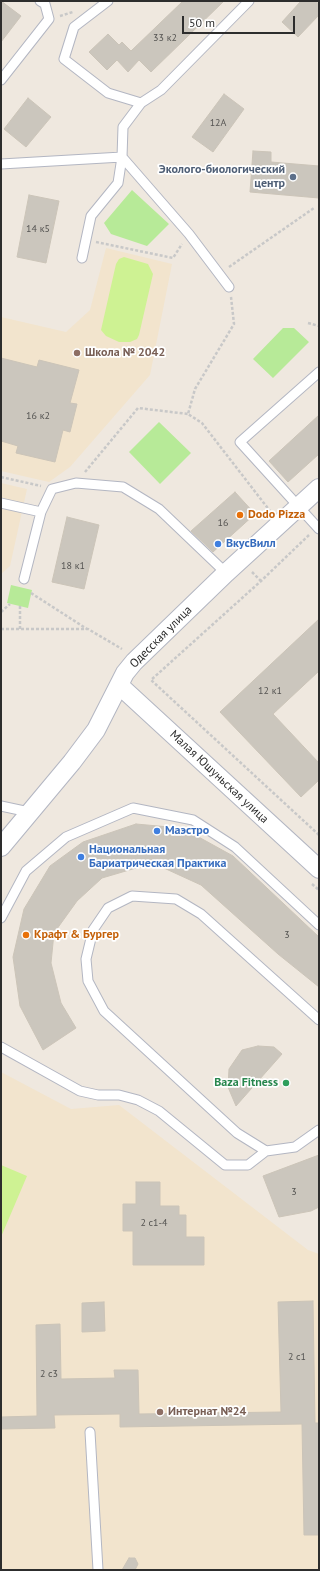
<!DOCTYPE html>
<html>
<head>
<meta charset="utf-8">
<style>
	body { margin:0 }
	#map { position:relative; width:320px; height:1571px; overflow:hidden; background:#efe8df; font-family:"PT Sans",sans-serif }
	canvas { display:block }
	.frame { position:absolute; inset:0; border:2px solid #2d2d2d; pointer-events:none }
	.scale { position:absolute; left:182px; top:16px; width:113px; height:18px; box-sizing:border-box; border:2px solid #2d2d2d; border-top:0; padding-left:5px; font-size:12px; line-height:14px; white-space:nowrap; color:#2d2d2d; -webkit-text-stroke:3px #fff; paint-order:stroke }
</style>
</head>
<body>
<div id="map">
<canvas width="320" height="1571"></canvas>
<div class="frame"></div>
<div class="scale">50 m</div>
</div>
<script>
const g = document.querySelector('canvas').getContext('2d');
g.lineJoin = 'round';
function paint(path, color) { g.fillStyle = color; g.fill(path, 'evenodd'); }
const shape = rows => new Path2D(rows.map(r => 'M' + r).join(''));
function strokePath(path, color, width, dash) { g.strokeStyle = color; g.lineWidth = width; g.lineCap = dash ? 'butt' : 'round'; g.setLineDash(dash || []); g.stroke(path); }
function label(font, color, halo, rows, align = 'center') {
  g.font = font + ' "PT Sans",sans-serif'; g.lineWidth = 3.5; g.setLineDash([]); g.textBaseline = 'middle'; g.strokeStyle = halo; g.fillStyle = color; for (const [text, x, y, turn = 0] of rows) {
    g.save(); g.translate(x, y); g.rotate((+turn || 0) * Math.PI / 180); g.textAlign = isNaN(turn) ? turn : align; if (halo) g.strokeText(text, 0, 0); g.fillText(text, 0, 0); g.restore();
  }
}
const education = shape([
	[106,248,172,264,150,375,70,467,49,482,1,471,1,317,66,332,90,310],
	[1,483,27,489,10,566,1,574],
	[1,1072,71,1109,119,1105,308,1250,319,1254,319,1570,1,1570]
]);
const green = shape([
	[132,190,169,224,147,246,111,234,104,223],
	[283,328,294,328,309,342,273,378,253,359],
	[159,422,191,453,160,484,129,452],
	[11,585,32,590,28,608,7,603]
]);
const pitch = shape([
	[124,257,148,264,153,274,139,335,137,339,130,342,119,342,106,336,101,330,116,264,119,259],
	[1,1165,27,1176,1,1237]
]);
const building = shape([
	[1,1,21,16,1,42,1,1],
	[183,1,224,1,151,72,139,60,128,72,117,60,107,70,89,52,108,34,119,45,122,42,131,51,183,1],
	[301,1,315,1,319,4,319,15,298,37,282,22,301,1],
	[224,94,244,109,213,152,192,137,224,94],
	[28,98,51,117,26,147,4,129,28,98],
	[253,151,271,152,271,162,319,166,319,198,250,192,253,151],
	[29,195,59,201,46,263,17,257,29,195],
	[1,358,37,367,39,360,79,370,70,403,77,404,70,432,63,430,55,462,16,453,18,446,1,441,1,358],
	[319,415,319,454,288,482,269,461,319,415],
	[235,492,255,514,213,552,191,531,235,492],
	[67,517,99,525,84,589,52,582,67,517],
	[319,619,319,671,273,714,319,763,319,780,301,797,220,712,319,619],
	[136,824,169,827,195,835,233,856,319,937,319,987,278,954,201,885,153,863,102,878,77,901,54,933,51,963,61,1003,76,1028,43,1050,20,1006,13,957,24,909,50,866,83,842,136,824],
	[258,1046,274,1047,282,1054,236,1106,228,1087,229,1069,242,1050,258,1046],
	[319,1155,319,1207,311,1211,279,1217,263,1176,319,1155],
	[136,1182,160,1182,160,1206,179,1206,179,1215,186,1215,186,1237,204,1237,204,1265,133,1265,133,1231,123,1231,123,1204,136,1204,136,1182],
	[313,1301,315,1423,319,1423,319,1535,304,1535,302,1424,120,1427,120,1414,54,1415,55,1428,1,1429,1,1417,37,1416,36,1325,60,1324,61,1379,115,1378,114,1370,138,1370,139,1414,281,1412,278,1302,313,1301],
	[104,1302,105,1331,82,1332,82,1303,104,1302],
	[129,1558,135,1558,138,1564,135,1570,122,1570,129,1558]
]);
const path = shape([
	[60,16,73,12],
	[96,242,173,258,182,244],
	[229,267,314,208],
	[231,297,234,324,195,389,188,414,202,423,270,511],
	[308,323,319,326],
	[85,472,138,408,188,414],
	[1,477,41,486],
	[309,535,261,581,151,680,319,835],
	[252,572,261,581],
	[31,593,87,629],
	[1,612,10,604],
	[1,629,88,629,122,649],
	[20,629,20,606],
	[312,884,319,890]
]);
const lane = shape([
	[108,1,74,27,64,59,108,93,141,103],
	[1,80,49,19,45,4,40,1],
	[122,157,189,234,229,287],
	[1,164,122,157],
	[82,258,91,216,118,183,122,157,123,127,141,103,161,90,249,1],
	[319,372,240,442,319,529],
	[1,503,41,512],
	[24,579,41,512,52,489,76,483,123,487,159,509,226,573],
	[1,806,29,812],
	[1,918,26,871,66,837,133,808,193,820,235,847,319,925],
	[319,1020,201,914,176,899,132,896,108,908,93,930,86,959,88,981,104,1011,237,1133,266,1151,295,1147,319,1130],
	[1,1047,80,1091,98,1095,119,1095,138,1100,159,1111,225,1165,248,1165,266,1151],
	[90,1432,98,1570]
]);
const street = shape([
	[119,685,319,869],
	[1,847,72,762,96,730,125,673,134,662,226,573,319,488]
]);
const markers = [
	[293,177,4,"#5c6f8a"],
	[77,353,4,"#8d6e63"],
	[240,515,4,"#e8710a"],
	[218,544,4,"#3f7fe0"],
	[157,831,4,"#3f7fe0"],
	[81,857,4,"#3f7fe0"],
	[26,935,4,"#e8710a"],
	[286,1083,4,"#2e9e5b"],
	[160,1412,4,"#8d6e63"]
];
const numberNames = [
	["33 к2",165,38],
	["12А",218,123],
	["14 к5",38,229],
	["16 к2",38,416],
	["16",223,523],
	["18 к1",73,566],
	["12 к1",270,691],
	["3",287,935],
	["3",294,1192],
	["2 с1-4",154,1223],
	["2 с1",297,1357],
	["2 с3",49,1374]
];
const serviceNames = [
	["Эколого-биологический",285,170],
	["центр",285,184]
];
const educationNames = [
	["Школа № 2042",85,353],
	["Интернат №24",168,1412]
];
const foodNames = [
	["Dodo Pizza",248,515],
	["Крафт & Бургер",34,935]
];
const shopNames = [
	["ВкусВилл",226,544],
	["Маэстро",165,831],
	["Национальная",89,850],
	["Бариатрическая Практика",89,864]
];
const streetNames = [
	["Одесская улица",161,637,-45],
	["Малая Юшуньская улица",219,777,43]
];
const leisureNames = [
	["Baza Fitness",278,1083]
];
paint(education, '#f2e4cd');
paint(green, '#b7ea98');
paint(pitch, '#cef293');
paint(building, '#cbc6bd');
strokePath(building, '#cbc4b8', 1);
strokePath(lane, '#b3b6c2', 11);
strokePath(street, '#b3b6c2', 20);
strokePath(path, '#c8c8c8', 2.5, [3, 2]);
strokePath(lane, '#fff', 9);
strokePath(street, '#fff', 18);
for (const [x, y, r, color] of markers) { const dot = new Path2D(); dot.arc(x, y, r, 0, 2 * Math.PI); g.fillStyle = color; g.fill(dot); strokePath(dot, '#fff', 1.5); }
label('10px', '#545351', null, numberNames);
label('bold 12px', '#4e5e75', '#fff', serviceNames, 'right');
label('bold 12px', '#785e54', '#fff', educationNames, 'left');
label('bold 12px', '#c56008', '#fff', foodNames, 'left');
label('bold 12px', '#366cbe', '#fff', shopNames, 'left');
label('12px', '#2d2d2d', '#fff', streetNames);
label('bold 12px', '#27864d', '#fff', leisureNames, 'right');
</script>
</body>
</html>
